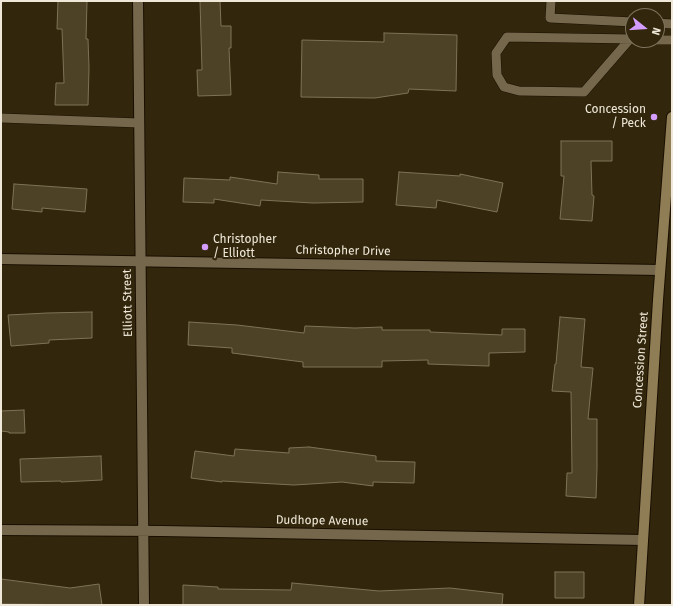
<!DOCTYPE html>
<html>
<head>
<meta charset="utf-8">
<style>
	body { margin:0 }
	#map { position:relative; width:673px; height:606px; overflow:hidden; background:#32270d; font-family:"Fira Sans",sans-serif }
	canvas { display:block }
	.frame { position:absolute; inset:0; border:2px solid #efe8d8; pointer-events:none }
	.north { position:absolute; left:625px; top:8px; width:40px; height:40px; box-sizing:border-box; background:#32270d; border:1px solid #7e745e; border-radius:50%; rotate:107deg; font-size:11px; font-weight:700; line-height:16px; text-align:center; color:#efe8d8 }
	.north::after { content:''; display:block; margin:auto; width:14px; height:18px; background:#d39cfd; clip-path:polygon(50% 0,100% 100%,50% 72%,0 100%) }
</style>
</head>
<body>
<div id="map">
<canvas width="673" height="606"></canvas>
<div class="frame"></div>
<div class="north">N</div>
</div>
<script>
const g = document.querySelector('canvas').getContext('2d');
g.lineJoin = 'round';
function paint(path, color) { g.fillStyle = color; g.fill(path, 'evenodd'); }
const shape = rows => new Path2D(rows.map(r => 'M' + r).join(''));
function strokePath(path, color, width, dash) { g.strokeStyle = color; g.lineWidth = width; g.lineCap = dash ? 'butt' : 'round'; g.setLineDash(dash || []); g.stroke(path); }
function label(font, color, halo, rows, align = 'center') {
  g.font = font + ' "Fira Sans",sans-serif'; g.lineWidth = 4; g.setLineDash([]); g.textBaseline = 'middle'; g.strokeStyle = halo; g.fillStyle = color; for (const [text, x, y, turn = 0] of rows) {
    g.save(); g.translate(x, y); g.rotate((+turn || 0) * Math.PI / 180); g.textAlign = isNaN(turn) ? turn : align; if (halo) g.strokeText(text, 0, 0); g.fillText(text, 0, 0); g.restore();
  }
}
const building = shape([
	[58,1,87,1,86,39,88,39,89,68,88,105,55,105,56,83,64,83,62,29,57,29,58,1],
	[200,1,220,1,221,26,231,26,231,48,229,48,231,95,198,96,197,70,202,70,200,1],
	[384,33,457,35,456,91,409,89,408,93,375,98,301,97,302,40,384,42,384,33],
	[561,141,612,141,612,161,591,161,592,195,594,196,592,221,560,219,564,176,561,176,561,141],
	[278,172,319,175,319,179,363,179,363,202,313,203,261,200,260,206,214,199,214,203,183,202,184,178,230,180,230,177,277,184,278,172],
	[399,172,460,176,460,174,503,183,497,212,437,200,436,208,396,205,399,172],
	[14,184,87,189,85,212,42,208,42,212,12,209,14,184],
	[92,312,92,338,49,340,49,343,11,346,8,315,47,313,92,312],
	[560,317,585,319,581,367,593,368,588,419,597,419,597,468,596,498,566,496,567,473,572,473,571,392,552,391,555,364,556,364,560,317],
	[189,322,237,325,304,333,305,326,355,328,382,327,382,330,430,330,430,332,502,335,502,329,525,329,525,352,489,353,489,366,428,364,428,360,382,361,382,367,303,367,303,362,232,353,232,348,188,345,189,322],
	[24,410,25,433,9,433,9,432,1,431,1,411,24,410],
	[309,447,376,456,376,461,415,462,414,483,373,482,373,486,342,482,294,485,222,481,222,482,191,478,195,451,234,456,235,449,289,453,289,448,309,447],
	[101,456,102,480,61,482,61,481,21,482,20,459,101,456],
	[555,572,584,572,584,598,555,598,555,572],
	[1,579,70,588,99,584,102,605,1,604,1,579],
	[292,583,379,591,450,588,503,594,502,605,183,605,183,585,218,587,218,589,291,590,292,583]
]);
const service = shape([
	[551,1,550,18,633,22],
	[657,23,672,24],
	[630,39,584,92,519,91,504,87,497,75,496,53,507,37,633,39],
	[657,40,672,40],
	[1,118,139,123]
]);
const minor = shape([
	[138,1,144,605],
	[1,530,162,531,643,540]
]);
const tertiary = shape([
	[1,259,660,270]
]);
const secondary = shape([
	[639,605,658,300,672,117]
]);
const markers = [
	[654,117,4,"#d39cfd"],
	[205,247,4,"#d39cfd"]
];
const poiNames = [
	["Concession",646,110],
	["/ Peck",646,124],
	["Christopher",213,240,"left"],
	["/ Elliott",213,254,"left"]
];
const streetNames = [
	["Christopher Drive",343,251,1],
	["Elliott Street",128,303,-91],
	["Concession Street",641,360,-86],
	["Dudhope Avenue",322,521,1]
];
paint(building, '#4d4126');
strokePath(building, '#7f7256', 1);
strokePath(service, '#1a0f00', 10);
strokePath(minor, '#1a0f00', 12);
strokePath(tertiary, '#1a0f00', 12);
strokePath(secondary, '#1a0f00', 12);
strokePath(service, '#74674b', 9);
strokePath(minor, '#74674b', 10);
strokePath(tertiary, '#74674b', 10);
strokePath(secondary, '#8f7d56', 10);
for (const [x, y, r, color] of markers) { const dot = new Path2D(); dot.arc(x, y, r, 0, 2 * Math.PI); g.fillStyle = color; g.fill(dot); strokePath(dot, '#32270d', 1.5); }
label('12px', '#efe8d8', '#32270d', poiNames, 'right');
label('12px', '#efe8d8', '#32270d', streetNames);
</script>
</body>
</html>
